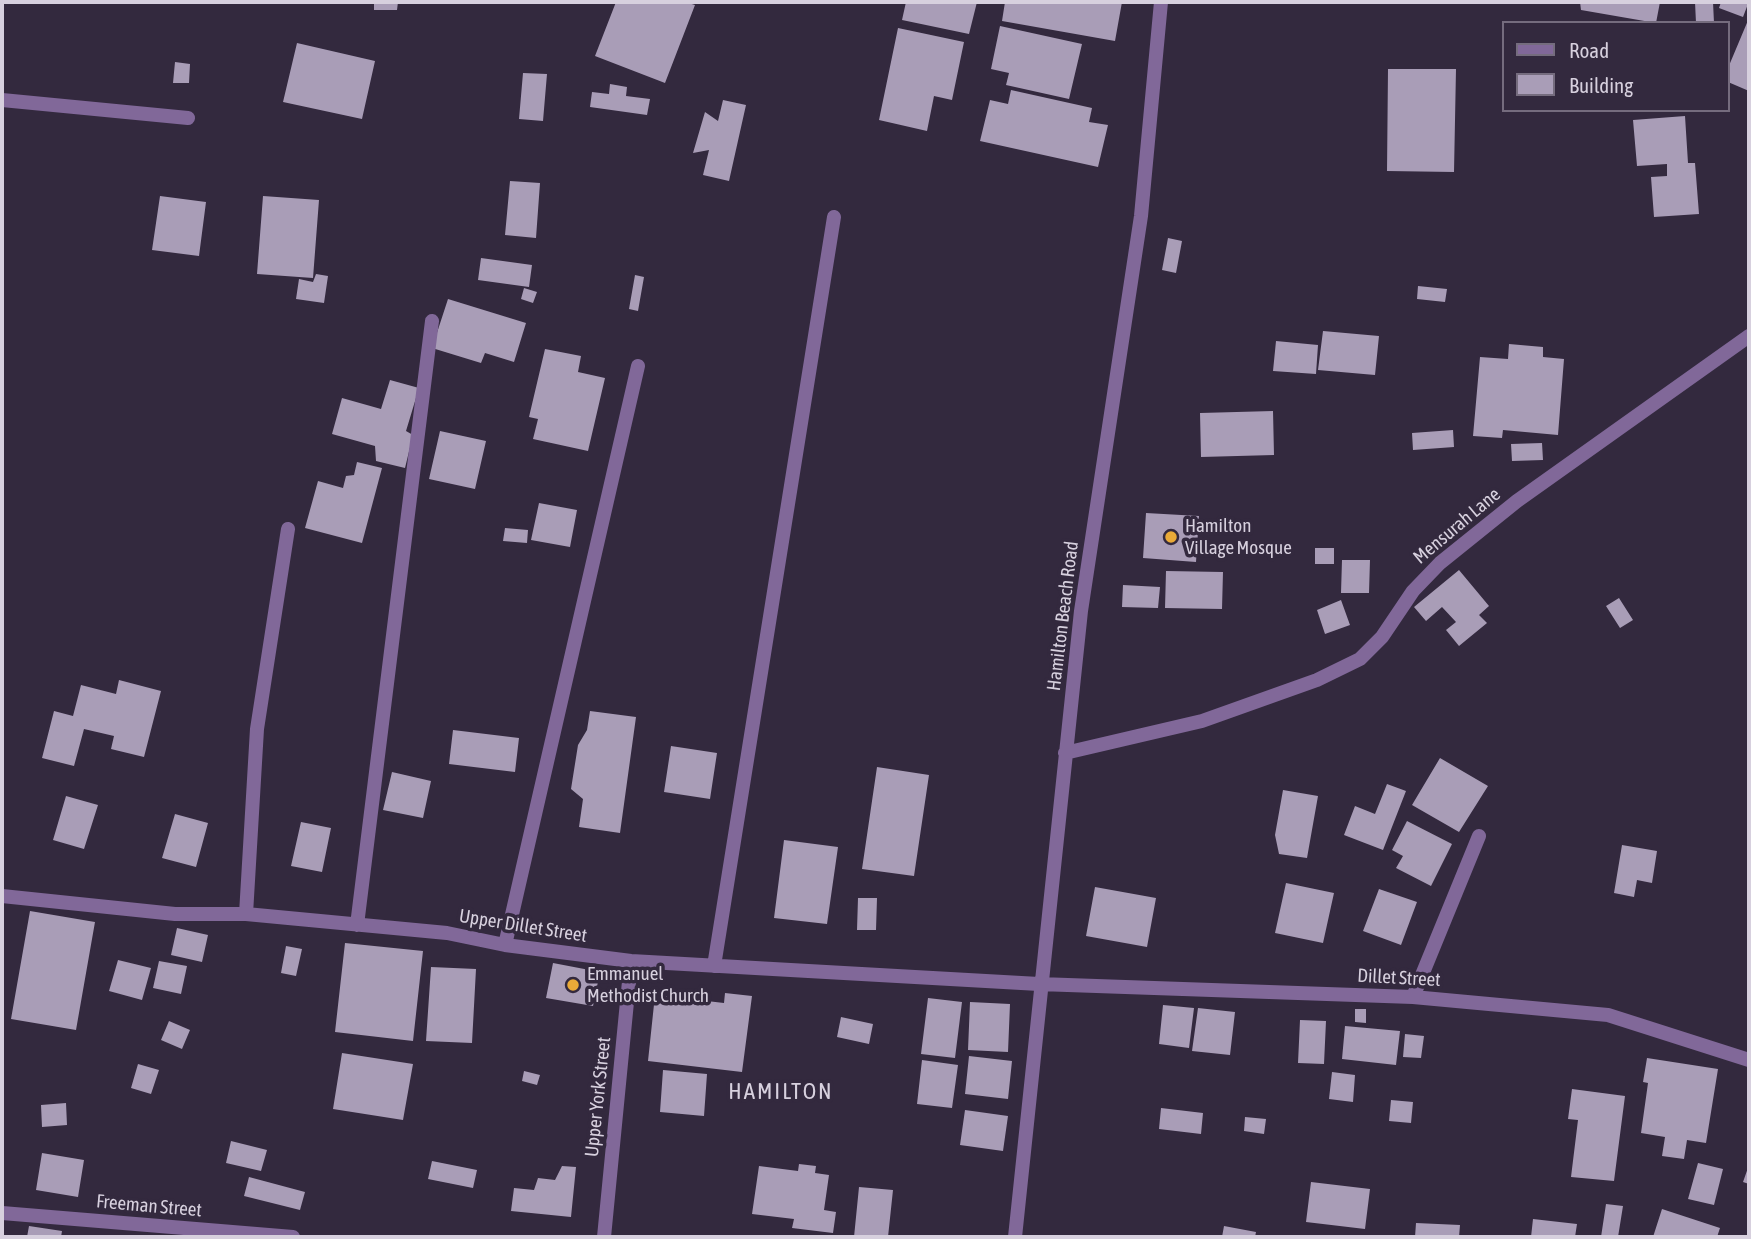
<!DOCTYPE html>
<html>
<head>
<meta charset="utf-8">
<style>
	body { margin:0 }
	#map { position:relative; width:1751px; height:1239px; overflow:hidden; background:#33293e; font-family:"Asap Condensed",sans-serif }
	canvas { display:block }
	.frame { position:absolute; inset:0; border:4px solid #d7d0de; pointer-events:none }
	.legend { position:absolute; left:1502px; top:21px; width:228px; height:91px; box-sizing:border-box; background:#33293e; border:2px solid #756c7e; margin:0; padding:9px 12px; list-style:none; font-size:21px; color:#d7d0de }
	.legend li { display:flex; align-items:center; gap:14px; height:35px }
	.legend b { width:35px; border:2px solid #756c7e }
</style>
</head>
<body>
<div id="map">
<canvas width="1751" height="1239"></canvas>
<div class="frame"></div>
<ul class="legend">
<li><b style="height:9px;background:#816899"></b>Road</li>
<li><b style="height:19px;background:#a99db7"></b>Building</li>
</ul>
</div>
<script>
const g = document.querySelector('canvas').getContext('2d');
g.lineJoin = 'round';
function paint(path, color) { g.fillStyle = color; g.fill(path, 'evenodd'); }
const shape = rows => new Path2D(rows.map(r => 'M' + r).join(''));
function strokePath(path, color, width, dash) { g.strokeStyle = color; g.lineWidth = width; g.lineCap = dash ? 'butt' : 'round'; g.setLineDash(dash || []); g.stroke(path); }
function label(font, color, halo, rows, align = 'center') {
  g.font = font + ' "Asap Condensed",sans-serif'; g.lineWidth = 7; g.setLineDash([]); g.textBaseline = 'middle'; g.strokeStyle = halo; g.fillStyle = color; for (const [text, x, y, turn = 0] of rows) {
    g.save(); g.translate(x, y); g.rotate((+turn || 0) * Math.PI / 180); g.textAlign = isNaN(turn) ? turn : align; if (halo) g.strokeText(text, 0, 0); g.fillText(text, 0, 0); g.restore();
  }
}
const building = shape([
	[374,2,398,2,397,10,374,10],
	[616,2,685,2,695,5,665,83,595,56],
	[906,2,977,2,969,34,902,20],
	[1005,2,1122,2,1115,41,1002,21],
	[1580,2,1660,2,1656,23,1581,10],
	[1695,2,1713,2,1714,23,1696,23],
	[1721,2,1741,2,1748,4,1743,17,1719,8],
	[1749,18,1749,91,1728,82,1728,68],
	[1000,26,1082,44,1069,99,1006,85,1009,73,991,69],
	[898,28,964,42,952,100,934,96,927,131,879,120],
	[297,43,375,61,362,119,283,102],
	[175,62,190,64,189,83,173,83],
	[1388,69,1456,69,1454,172,1387,171],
	[523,73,547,74,543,121,519,119],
	[610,84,627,87,626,96,650,99,647,115,590,107,592,92,609,94],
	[1011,90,1092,108,1089,122,1108,125,1098,167,980,141,990,100,1008,104],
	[723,100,746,105,729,181,703,175,709,150,693,153,705,112,718,121],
	[1685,116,1688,163,1695,163,1699,214,1654,217,1651,177,1667,176,1667,164,1637,166,1633,120],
	[510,181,540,183,536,238,505,235],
	[160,196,206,202,199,256,152,250],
	[263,196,319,200,313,278,257,274],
	[1168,238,1182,241,1176,273,1162,270],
	[481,258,532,265,529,287,478,280],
	[316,274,328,276,324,303,296,299,299,279,313,282],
	[635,275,644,277,638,311,629,309],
	[1418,286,1447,289,1445,302,1417,299],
	[524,288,537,292,533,303,521,299],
	[448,299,526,323,514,362,485,353,481,363,432,348],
	[1323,331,1379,336,1375,375,1318,370],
	[1276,341,1318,345,1316,374,1273,371],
	[1509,344,1543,347,1543,357,1564,359,1558,435,1503,430,1502,438,1473,436,1480,357,1508,359],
	[545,349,581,356,578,372,605,378,588,451,533,439,538,419,529,417],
	[390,380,419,388,406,431,413,435,405,468,376,461,375,446,332,434,342,398,381,409],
	[1273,411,1274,455,1201,457,1200,413],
	[1453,430,1454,447,1413,450,1412,433],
	[440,431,486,441,475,489,429,479],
	[1542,443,1543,460,1512,461,1511,444],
	[357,462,382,468,362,543,305,528,318,481,343,488,346,476,354,475],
	[539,503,577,510,570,547,531,540],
	[1146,513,1199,516,1196,562,1143,558],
	[505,528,528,530,527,543,503,541],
	[1315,548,1334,548,1334,564,1315,564],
	[1342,560,1370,560,1369,593,1341,593],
	[1459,570,1489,606,1479,615,1487,623,1459,646,1446,630,1456,622,1442,607,1426,621,1414,607],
	[1166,571,1223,572,1222,609,1165,608],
	[1123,585,1160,587,1158,608,1122,607],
	[1619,598,1633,620,1620,628,1606,606],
	[1341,600,1350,625,1325,634,1317,610],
	[119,680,161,691,144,757,111,749,114,736,84,729,74,766,42,758,54,711,73,716,81,685,116,694],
	[590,711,636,717,620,833,579,827,583,799,571,789,578,745,587,730],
	[453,730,519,738,515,772,449,764],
	[671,746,717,753,710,799,664,792],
	[1440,758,1488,786,1459,832,1412,805],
	[877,767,929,775,914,876,862,869],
	[392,772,431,781,423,818,383,810],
	[1387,784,1406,791,1383,850,1344,835,1355,806,1375,814],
	[1283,790,1318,796,1307,858,1279,854,1275,835],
	[66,796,98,805,84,849,53,840],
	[175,814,208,823,196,867,162,858],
	[1407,821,1452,844,1431,886,1396,868,1403,856,1392,850],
	[301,822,331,828,322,872,291,866],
	[784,840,838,847,827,924,774,918],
	[1622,845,1657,851,1652,883,1637,880,1634,897,1614,893],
	[1286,883,1334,893,1323,943,1275,933],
	[1095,887,1156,898,1147,947,1086,936],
	[1379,889,1417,902,1401,945,1363,931],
	[858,898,877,898,876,930,857,930],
	[30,911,95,922,76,1030,11,1019],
	[177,928,208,935,202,962,171,955],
	[345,943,423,951,413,1041,335,1032],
	[286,946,302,949,296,976,281,973],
	[118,960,151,968,142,1000,109,991],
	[159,961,187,966,181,994,153,988],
	[553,963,600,972,593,1006,546,998],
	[431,967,476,969,472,1043,426,1041],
	[725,993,752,996,742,1072,648,1061,655,995,724,1003],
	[928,998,962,1002,955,1058,921,1054],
	[970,1002,1010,1004,1008,1052,968,1050],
	[1163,1005,1194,1008,1189,1048,1159,1044],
	[1198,1008,1235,1012,1230,1055,1192,1051],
	[1355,1009,1366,1009,1366,1023,1355,1022],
	[841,1017,873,1024,869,1044,837,1037],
	[1300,1020,1326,1021,1324,1064,1298,1063],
	[169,1021,190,1030,182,1049,161,1040],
	[1345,1026,1400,1031,1396,1065,1342,1059],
	[1405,1034,1424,1036,1421,1058,1403,1057],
	[342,1053,413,1064,403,1120,333,1109],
	[969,1056,1012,1061,1008,1099,965,1094],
	[1647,1058,1718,1069,1706,1143,1687,1140,1684,1159,1662,1156,1665,1137,1641,1133,1648,1083,1643,1082],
	[922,1060,958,1065,952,1108,917,1104],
	[138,1064,159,1070,151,1094,131,1088],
	[663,1070,707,1074,704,1116,660,1112],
	[524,1071,540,1075,537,1085,522,1081],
	[1332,1072,1355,1075,1353,1102,1329,1099],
	[1572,1089,1625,1096,1614,1181,1571,1177,1578,1120,1568,1119],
	[1391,1100,1413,1102,1411,1123,1389,1121],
	[66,1103,67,1125,42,1127,41,1105],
	[1161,1108,1203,1113,1201,1134,1159,1129],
	[965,1110,1008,1116,1003,1151,960,1145],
	[1245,1117,1266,1119,1264,1134,1244,1131],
	[231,1141,267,1150,261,1171,226,1163],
	[42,1153,84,1160,78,1197,36,1190],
	[432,1161,477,1170,473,1188,428,1179],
	[1698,1163,1723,1169,1714,1205,1688,1199],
	[799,1164,816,1166,815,1173,829,1175,824,1210,836,1212,833,1233,792,1228,794,1219,752,1214,759,1166,798,1171],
	[1749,1165,1749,1184,1743,1182],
	[562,1166,576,1167,571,1217,511,1211,514,1188,534,1190,538,1178,555,1180],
	[249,1177,305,1192,300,1210,244,1196],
	[1311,1182,1370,1189,1365,1229,1306,1222],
	[859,1187,893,1190,888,1237,854,1237],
	[1606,1204,1623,1206,1618,1237,1601,1237],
	[1662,1209,1720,1228,1717,1237,1653,1237],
	[1533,1219,1577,1224,1575,1237,1531,1237],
	[1416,1223,1460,1225,1459,1237,1415,1237],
	[29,1226,62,1231,61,1237,27,1237],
	[1224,1226,1256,1232,1255,1237,1222,1237]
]);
const minor = shape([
	[2,100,188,118],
	[1065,753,1202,721,1317,680,1360,659,1382,637,1413,591,1440,563,1517,501,1749,336],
	[2,896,175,914,246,914,447,933,505,945,631,961,1039,984,1413,997,1608,1015,1749,1060],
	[246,914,257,729,288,529],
	[357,925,432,321],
	[505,945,638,366],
	[714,966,834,217],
	[1413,997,1479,836],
	[2,1213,293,1237],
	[604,1237,631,961],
	[1015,1237,1081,611,1141,216,1161,2]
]);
const markers = [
	[1171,537,7,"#eaaa38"],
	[573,985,7,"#eaaa38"]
];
const poiNames = [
	["Hamilton",1185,526],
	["Village Mosque",1185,548],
	["Emmanuel",587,974],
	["Methodist Church",587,996]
];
const streetNames = [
	["Mensurah Lane",1457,526,-40],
	["Hamilton Beach Road",1063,616,-83],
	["Upper Dillet Street",523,926,9],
	["Dillet Street",1399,978,3],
	["Upper York Street",598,1097,-84],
	["Freeman Street",149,1206,5]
];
const quarterNames = [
	["HAMILTON",781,1092]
];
paint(building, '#a99db7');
strokePath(minor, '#816899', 14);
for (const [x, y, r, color] of markers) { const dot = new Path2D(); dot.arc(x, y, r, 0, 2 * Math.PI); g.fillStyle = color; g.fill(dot); strokePath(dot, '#33293e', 2.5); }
label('19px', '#d7d0de', '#33293e', poiNames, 'left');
label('19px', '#d7d0de', '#33293e', streetNames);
g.letterSpacing = '2px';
label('23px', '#d7d0de', '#33293e', quarterNames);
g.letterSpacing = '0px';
</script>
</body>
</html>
